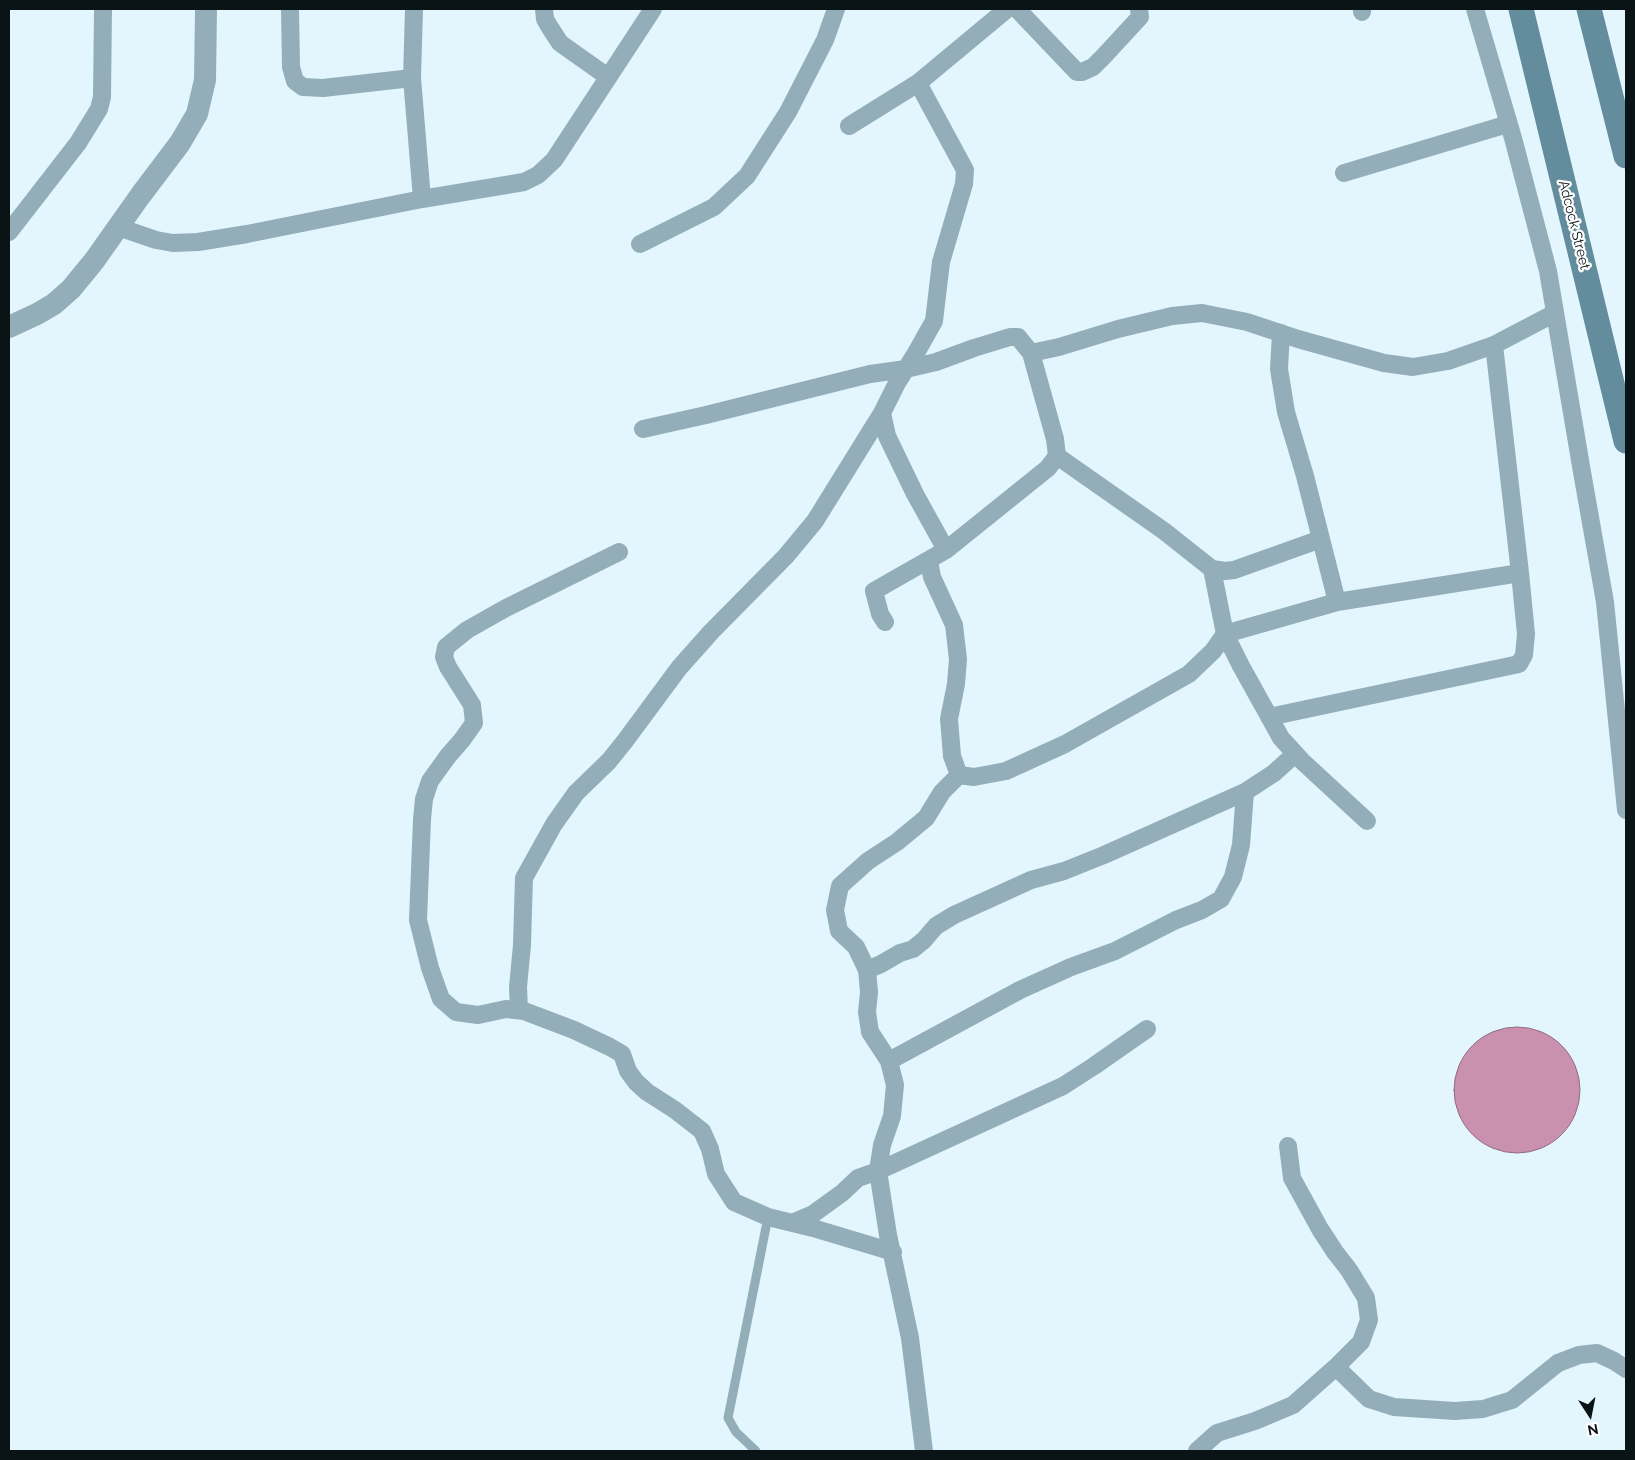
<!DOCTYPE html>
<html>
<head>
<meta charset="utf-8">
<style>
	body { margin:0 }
	#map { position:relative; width:1635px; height:1460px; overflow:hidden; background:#e3f6fe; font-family:Raleway,sans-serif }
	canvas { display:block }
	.frame { position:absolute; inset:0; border:10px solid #0a1316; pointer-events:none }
	.north { position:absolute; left:1565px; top:1390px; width:50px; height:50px; -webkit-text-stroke:4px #fff; paint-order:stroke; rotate:169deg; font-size:14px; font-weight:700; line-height:20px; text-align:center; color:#0a1316 }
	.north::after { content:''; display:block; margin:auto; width:18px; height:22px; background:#0a1316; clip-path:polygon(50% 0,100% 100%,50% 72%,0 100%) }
</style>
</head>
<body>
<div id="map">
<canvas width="1635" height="1460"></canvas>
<div class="frame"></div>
<div class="north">N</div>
</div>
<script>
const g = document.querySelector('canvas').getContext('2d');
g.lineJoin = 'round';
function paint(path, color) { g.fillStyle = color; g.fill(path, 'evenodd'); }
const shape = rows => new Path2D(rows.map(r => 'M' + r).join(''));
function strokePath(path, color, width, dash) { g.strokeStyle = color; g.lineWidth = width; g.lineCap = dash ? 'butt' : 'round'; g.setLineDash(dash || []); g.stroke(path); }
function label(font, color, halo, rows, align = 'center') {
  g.font = font + ' Raleway,sans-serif'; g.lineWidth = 4.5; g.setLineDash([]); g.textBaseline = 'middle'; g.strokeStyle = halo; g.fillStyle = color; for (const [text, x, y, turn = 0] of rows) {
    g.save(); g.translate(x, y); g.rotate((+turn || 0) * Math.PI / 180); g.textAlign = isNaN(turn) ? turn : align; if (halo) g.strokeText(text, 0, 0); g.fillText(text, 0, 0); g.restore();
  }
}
const water = shape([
	'1454 1090a63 63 0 1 1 126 0a63 63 0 1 1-126 0Z'
]);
const service = shape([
	[756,1451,736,1432,728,1418,768,1217]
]);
const minor = shape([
	[290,9,291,67,295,81,303,87,323,88,412,78],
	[414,9,412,78,422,199],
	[544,9,545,19,549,26,560,43,608,77],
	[1017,9,1077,72,1082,72,1093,67,1103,57,1140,17,1139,9],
	[1362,9,1362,12],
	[1475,9,1513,138,1548,271,1582,472,1605,602,1626,810],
	[918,83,965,170,964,184,941,262,934,321,916,353,897,383,882,413,887,436,915,494,946,550],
	[849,126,918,83,1007,9],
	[1344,173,1508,124],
	[118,227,156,240,173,243,198,242,247,234,422,199,524,182,538,175,554,160,653,9],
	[9,232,78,143,99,109,102,97,103,9],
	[640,244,714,207,747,176,788,112,825,40,836,9],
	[1281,333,1279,369,1286,412,1305,476,1337,602],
	[643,429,706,415,870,374,906,369,936,362,974,348,1010,337,1018,337,1031,353],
	[1057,456,1164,531,1212,569,1225,571,1234,570,1321,539],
	[619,552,506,608,467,630,446,647,444,657,448,667,472,705,474,723,462,740,448,756,430,781,424,799,422,819,418,920,430,968,441,999,456,1012,478,1015,506,1009,524,1011,574,1030,610,1047,622,1054,628,1071,636,1082,647,1092,675,1110,702,1131,710,1149,716,1174,734,1202,768,1217,813,1228,893,1252],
	[929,561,932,577,954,625,958,659,956,684,949,719,952,756,959,775,974,777,1006,771,1065,744,1189,674,1213,651,1225,634,1337,602,1520,573,1494,345],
	[1212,569,1225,634,1241,666,1281,738,1302,761,1367,821],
	[885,622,880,614,874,591,946,550,1048,468,1057,456,1055,439,1031,353,1059,347,1118,329,1172,316,1202,313,1247,322,1298,339,1384,363,1413,367,1448,361,1494,345,1555,313],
	[1269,717,1519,664,1524,655,1526,634,1520,573],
	[867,970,881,964,900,953,913,949,924,940,936,926,954,915,1031,880,1064,871,1104,855,1245,792,1274,773,1295,754],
	[519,1010,518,987,522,945,524,878,554,824,576,793,609,761,625,741,679,668,711,632,786,556,815,521,882,413],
	[889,1061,1020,990,1071,967,1115,951,1176,920,1202,910,1221,899,1233,877,1241,845,1245,792],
	[792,1223,813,1214,842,1193,858,1178,878,1171,1063,1086,1094,1066,1147,1029],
	[1336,1367,1369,1399,1394,1407,1455,1411,1483,1409,1512,1400,1558,1363,1579,1355,1597,1353,1614,1361,1626,1369],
	[924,1451,910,1338,888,1235,878,1171,882,1145,892,1116,895,1085,889,1061,870,1032,867,1012,869,992,867,970,856,947,839,931,835,910,840,886,868,861,897,842,926,818,942,792,959,775],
	[1197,1451,1217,1433,1255,1421,1293,1405,1336,1367,1361,1342,1369,1320,1366,1298,1349,1270,1335,1252,1320,1229,1292,1178,1288,1146]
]);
const tertiary = shape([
	[9,327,37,314,54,304,71,289,94,261,140,196,180,143,197,114,205,80,206,9]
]);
const secondary = shape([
	[1521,9,1626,441],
	[1589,9,1626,156]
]);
const streetNames = [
	["Adcock Street",1574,225,76]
];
paint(water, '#c991ad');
strokePath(water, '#906b80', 1);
strokePath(service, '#93aeb9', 9);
strokePath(minor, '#93aeb9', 18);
strokePath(tertiary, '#93aeb9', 22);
strokePath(secondary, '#638d9d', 25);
label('14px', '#0a1316', '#fff', streetNames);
</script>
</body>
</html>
